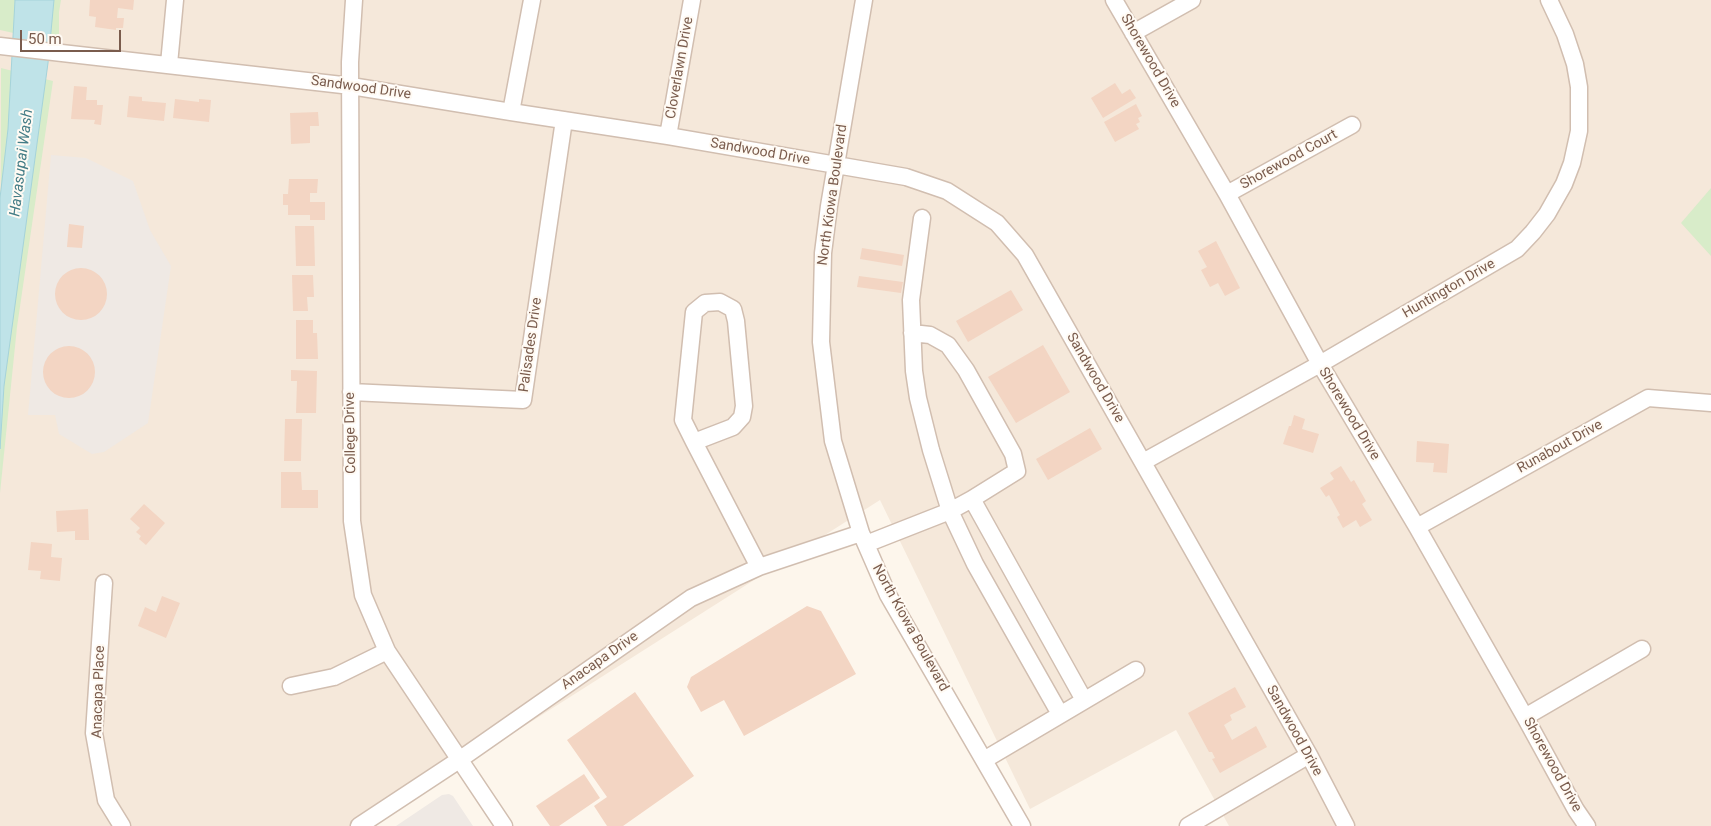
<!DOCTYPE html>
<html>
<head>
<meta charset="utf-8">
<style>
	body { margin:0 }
	#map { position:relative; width:1711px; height:826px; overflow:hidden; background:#fdf6ec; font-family:Roboto,sans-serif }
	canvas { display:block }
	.scale { position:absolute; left:20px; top:30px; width:101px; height:22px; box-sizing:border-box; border:2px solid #7a5c4d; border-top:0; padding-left:6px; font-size:15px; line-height:18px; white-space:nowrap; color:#7a5c4d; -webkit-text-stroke:4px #fffaf3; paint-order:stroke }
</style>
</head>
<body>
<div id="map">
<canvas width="1711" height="826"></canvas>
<div class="scale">50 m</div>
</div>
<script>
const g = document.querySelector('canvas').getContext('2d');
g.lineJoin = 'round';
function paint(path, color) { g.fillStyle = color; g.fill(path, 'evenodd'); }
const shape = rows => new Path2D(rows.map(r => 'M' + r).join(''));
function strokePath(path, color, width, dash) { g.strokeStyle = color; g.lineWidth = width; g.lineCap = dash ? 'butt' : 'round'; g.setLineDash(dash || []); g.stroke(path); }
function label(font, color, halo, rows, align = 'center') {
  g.font = font + ' Roboto,sans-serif'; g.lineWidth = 4; g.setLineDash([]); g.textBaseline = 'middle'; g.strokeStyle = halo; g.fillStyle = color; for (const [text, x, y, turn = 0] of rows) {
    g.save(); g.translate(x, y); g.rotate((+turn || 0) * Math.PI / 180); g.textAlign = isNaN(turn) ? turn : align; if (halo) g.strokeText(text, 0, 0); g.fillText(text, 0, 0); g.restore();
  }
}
const residential = shape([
	[0,0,1711,0,1711,826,1229,826,1176,730,1030,809,880,500,367,826,0,826]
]);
const industrial = shape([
	[51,155,86,158,133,181,150,230,171,266,148,423,104,452,92,454,59,434,55,415,28,415],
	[449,794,453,796,473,826,396,826,442,795]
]);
const green = shape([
	[0,0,61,0,59,12,59,35,18,34,0,30],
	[1,68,53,81,17,327,0,493],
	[1711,188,1711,256,1681,223]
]);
const water = shape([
	[15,0,54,0,48,63,4,386,0,449,0,198,8,129,15,0]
]);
const building = shape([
	[90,0,134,0,133,10,118,8,117,18,124,18,123,28,116,28,116,30,95,27,96,17,89,16],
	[1115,83,1122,94,1130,89,1136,98,1103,118,1091,98],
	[74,86,87,87,86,100,97,100,97,105,103,105,101,125,94,124,95,120,71,119],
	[129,96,142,97,142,101,166,103,164,121,127,117],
	[175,99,199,102,199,99,211,100,209,122,173,118],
	[1136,104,1142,116,1138,118,1140,122,1136,124,1139,129,1115,142,1104,122],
	[318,112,319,126,310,126,310,143,291,144,290,113],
	[289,179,318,179,317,193,310,193,310,202,325,202,325,220,310,220,310,215,288,215,288,205,283,205,283,194,288,194],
	[69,224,84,226,82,248,67,247],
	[295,226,314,226,315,266,296,266],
	[1216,241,1240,288,1225,296,1218,283,1210,287,1201,270,1207,267,1198,251],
	[862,248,904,255,902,266,860,259],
	'55 294a26 26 0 1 1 52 0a26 26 0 1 1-52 0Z',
	[292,275,313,275,314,297,307,297,308,311,293,311],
	[859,276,903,282,901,293,857,287],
	[1011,290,1023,310,968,342,956,321],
	[296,320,313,320,313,333,317,333,318,359,296,359],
	[1043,345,1070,392,1016,423,988,377],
	'43 372a26 26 0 1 1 52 0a26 26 0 1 1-52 0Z',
	[291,370,317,371,316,413,296,413,297,381,291,381],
	[1294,415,1305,419,1302,429,1319,434,1313,453,1283,444,1289,426,1291,426],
	[285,419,302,419,301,461,284,461],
	[1090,428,1102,449,1048,480,1036,459],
	[1417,441,1449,444,1447,473,1433,472,1434,463,1416,462],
	[1341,466,1351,482,1354,480,1366,501,1362,504,1372,520,1360,527,1356,520,1343,528,1337,517,1340,515,1329,495,1326,497,1320,488,1334,479,1330,473],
	[281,472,301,472,302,490,318,490,318,508,281,508],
	[144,504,165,523,146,545,139,539,141,536,136,532,140,528,130,519],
	[88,509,89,540,75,540,75,531,57,532,56,511],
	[31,542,52,544,51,557,62,558,60,581,40,579,41,571,28,570],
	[162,596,180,603,166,638,138,626,145,607,156,612],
	[807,606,821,611,856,674,744,736,724,700,701,712,687,687,691,677],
	[1235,687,1246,707,1230,715,1232,720,1224,725,1232,740,1256,726,1267,747,1220,773,1212,759,1215,758,1212,752,1209,752,1188,713],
	[635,692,694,776,623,826,607,826,594,806,607,797,567,740],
	[584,774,600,798,559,826,550,826,536,806]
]);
const minor = shape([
	[354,0,350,62,352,521,363,595,387,651,504,826],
	[864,0,829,206,823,253,821,342,833,441,861,533,888,595,1022,826],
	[1114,0,1227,194,1320,364,1417,527,1525,717,1576,810,1587,826],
	[1133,33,1192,0],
	[0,46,351,86,511,112,668,136,906,177,947,191,997,223,1025,255,1309,755,1346,826],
	[169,64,175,0],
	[511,112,532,0],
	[668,136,692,0],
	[1227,194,1352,125],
	[922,218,911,300,914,371,918,398,931,450,950,511,975,564,1060,714],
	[912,333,930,335,948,345,966,370,1013,454,1017,471,972,499],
	[351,392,523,400,564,120],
	[694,442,733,427,742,417,744,406,736,321,733,309,720,302,705,303,694,312,683,420,694,442,759,567],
	[1143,462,1320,364,1517,249,1533,232,1547,214,1564,184,1572,163,1579,131,1579,87,1575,64,1565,34,1549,0],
	[1417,527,1648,398,1711,403],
	[866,544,950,511,972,499,1084,700],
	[104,583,94,733,106,800,122,826],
	[291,686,334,677,387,651],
	[1525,717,1642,649],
	[984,760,1136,670],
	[359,826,459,760,691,598,759,567,861,533],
	[1188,826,1309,755]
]);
const streetNames = [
	["Shorewood Drive",1150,61,60],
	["Cloverlawn Drive",680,68,-80],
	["Sandwood Drive",361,88,8],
	["Sandwood Drive",760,152,10],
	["Shorewood Court",1289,160,-29],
	["North Kiowa Boulevard",833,195,-82],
	["Huntington Drive",1449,289,-30],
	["Palisades Drive",531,345,-82],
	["Sandwood Drive",1095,378,60],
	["Shorewood Drive",1349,414,59],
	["College Drive",351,433,-91],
	["Runabout Drive",1560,447,-29],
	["North Kiowa Boulevard",910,628,61],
	["Anacapa Drive",600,661,-35],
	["Anacapa Place",99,692,-88],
	["Sandwood Drive",1294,731,61],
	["Shorewood Drive",1552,765,61]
];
const waterNames = [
	["Havasupai Wash",22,163,-83]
];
paint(residential, '#f5e8da');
paint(industrial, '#efe9e4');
paint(green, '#d8ecc9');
paint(water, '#bfe3e8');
strokePath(water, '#a5d3da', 1);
paint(building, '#f3d5c3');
strokePath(minor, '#d1beb0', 19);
strokePath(minor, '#fff', 16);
label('14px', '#7a5c4d', '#fffaf3', streetNames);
label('italic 15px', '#437c86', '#fffaf3', waterNames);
</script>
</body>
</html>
